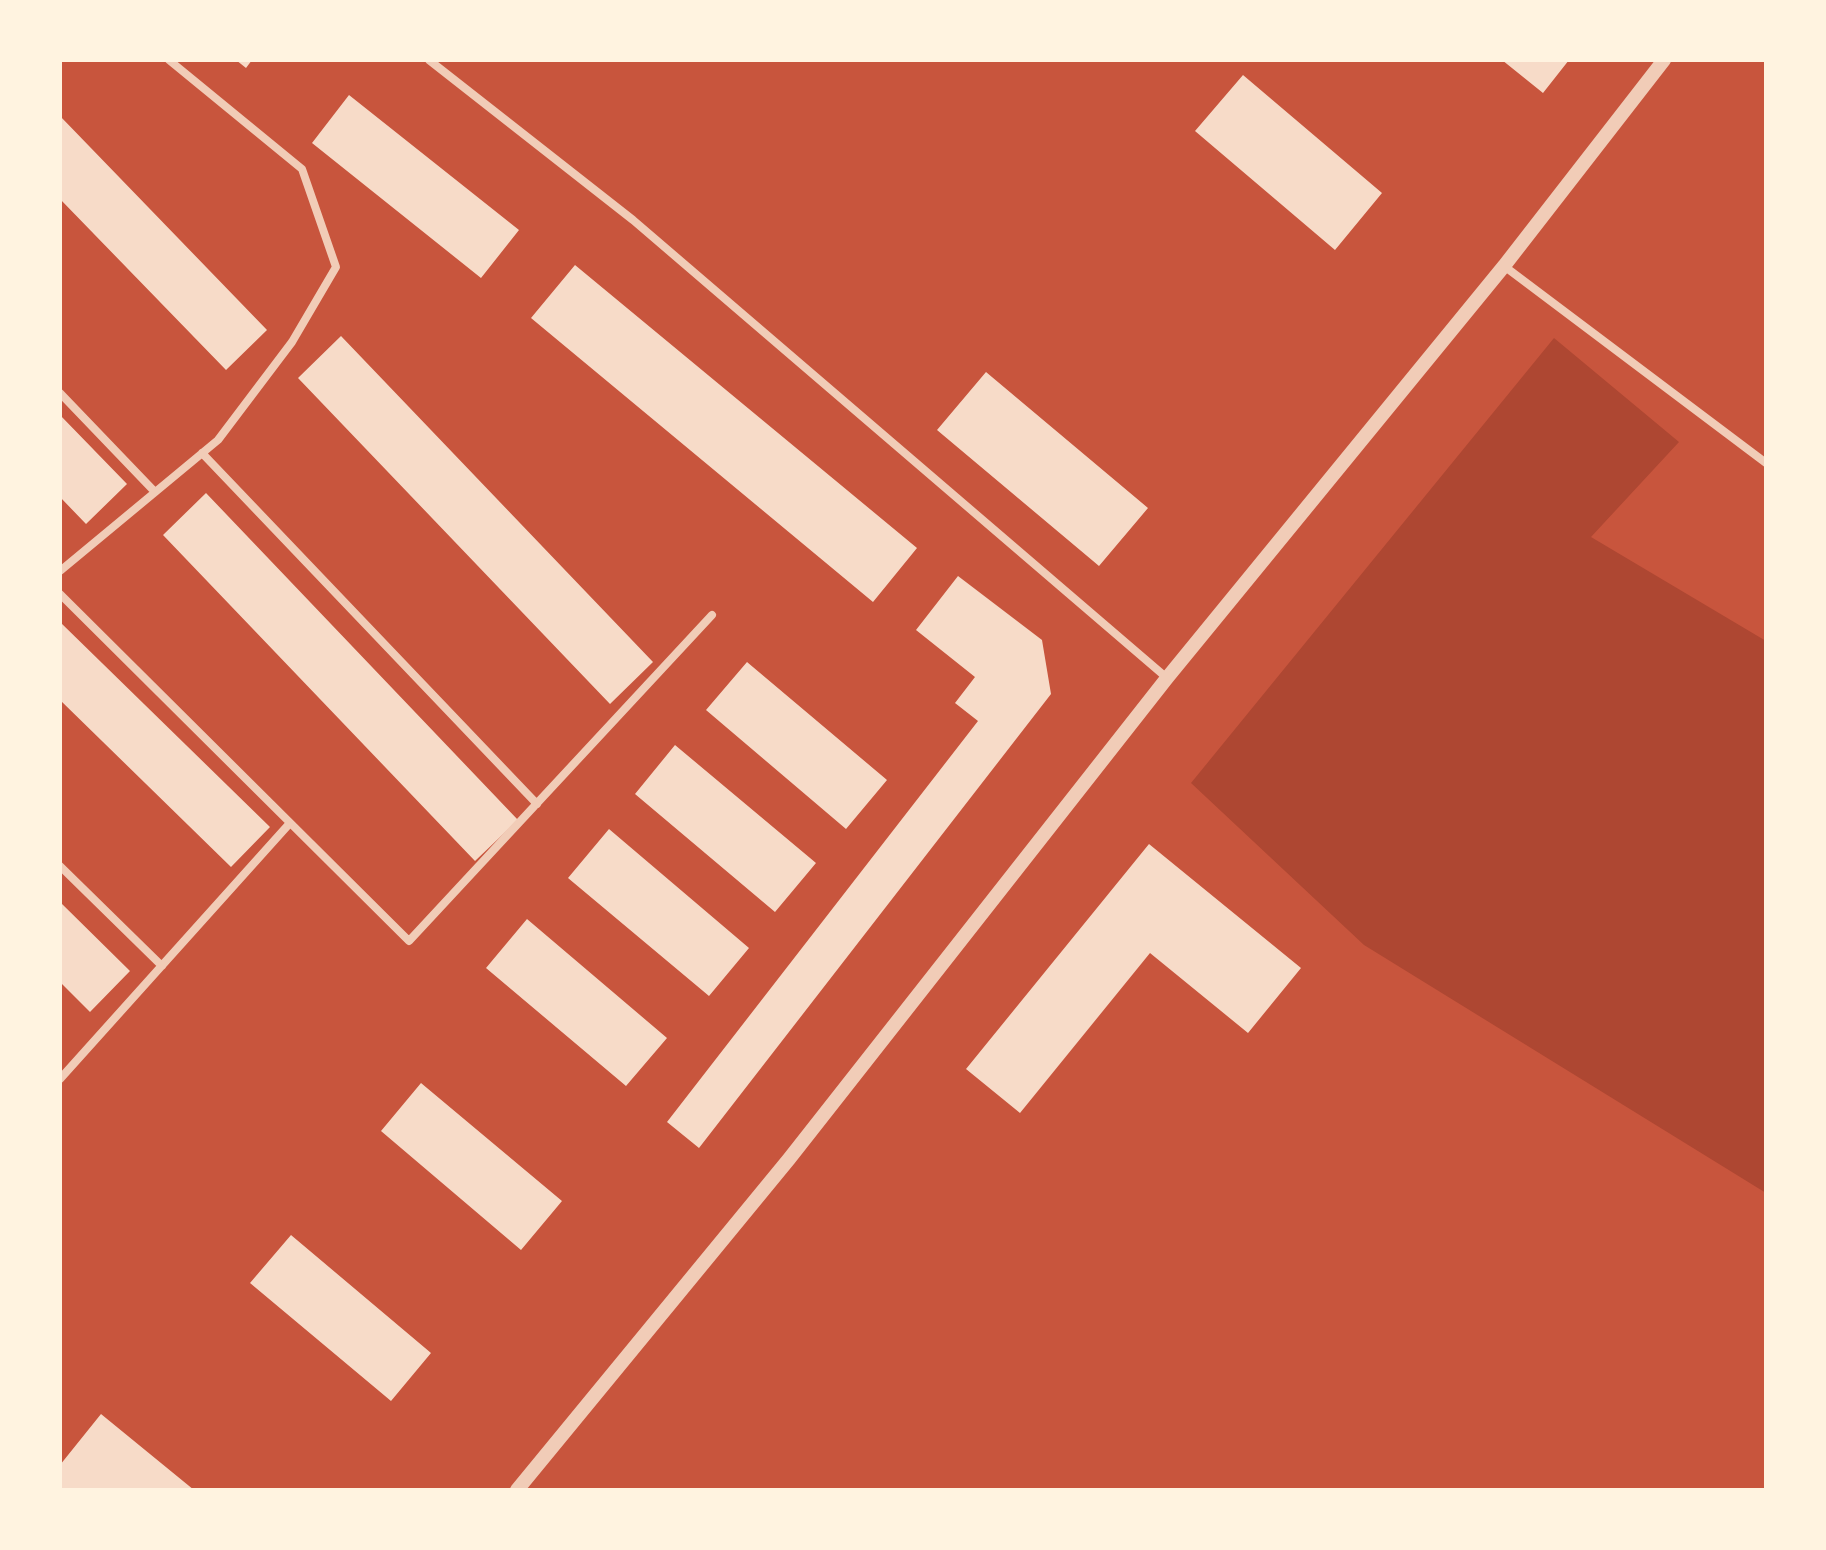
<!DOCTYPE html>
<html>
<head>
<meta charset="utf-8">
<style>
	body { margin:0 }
	#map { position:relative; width:1826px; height:1550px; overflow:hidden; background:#c8553d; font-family:Cabin,sans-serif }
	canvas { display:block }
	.frame { position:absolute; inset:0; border:62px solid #fff3e0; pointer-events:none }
</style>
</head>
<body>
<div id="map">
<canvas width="1826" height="1550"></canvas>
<div class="frame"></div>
</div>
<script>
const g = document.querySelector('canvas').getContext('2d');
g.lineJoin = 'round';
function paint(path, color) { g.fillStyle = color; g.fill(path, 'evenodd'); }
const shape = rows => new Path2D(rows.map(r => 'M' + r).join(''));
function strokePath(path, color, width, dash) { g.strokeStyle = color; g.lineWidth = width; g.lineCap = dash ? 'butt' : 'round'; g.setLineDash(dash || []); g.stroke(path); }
const green = shape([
	[1554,338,1679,442,1591,537,1766,641,1766,1193,1364,945,1191,783]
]);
const building = shape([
	[236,60,252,60,246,68],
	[1502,60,1569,60,1543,93],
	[1243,75,1382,193,1335,250,1195,131],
	[349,95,519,230,481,278,312,143],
	[60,116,267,330,226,370,60,199],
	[575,265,917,548,873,602,531,318],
	[341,336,653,662,610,704,298,378],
	[986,372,1148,508,1099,566,937,430],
	[60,415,127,484,86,524,60,497],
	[206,493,518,820,475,861,163,535],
	[958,576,1042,640,1051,694,699,1148,667,1122,978,721,955,703,975,677,916,630],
	[60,622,270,827,231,867,60,700],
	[747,662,887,780,846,829,706,710],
	[675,745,816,863,775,912,635,794],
	[609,829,749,948,709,996,568,878],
	[1149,844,1301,968,1248,1033,1150,953,1020,1113,966,1069],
	[60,902,130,971,90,1012,60,982],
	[527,919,667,1038,626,1086,486,968],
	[421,1083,562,1201,521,1250,381,1131],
	[291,1235,431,1353,391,1401,250,1283],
	[101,1414,194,1490,64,1490,60,1487,60,1465]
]);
const minor = shape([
	[429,60,633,220,1167,678],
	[1504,266,1766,463],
	[60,393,155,492],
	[202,453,537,804],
	[60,571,218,440,292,342,336,267,302,169,169,60],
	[60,594,409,941,712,615],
	[60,866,162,966],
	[60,1079,290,823]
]);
const tertiary = shape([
	[517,1490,789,1159,1167,678,1504,266,1664,60]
]);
paint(green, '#ae4732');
paint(building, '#f7dbc8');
strokePath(minor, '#f1ccb7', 8);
strokePath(tertiary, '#f1ccb7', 14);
</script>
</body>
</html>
